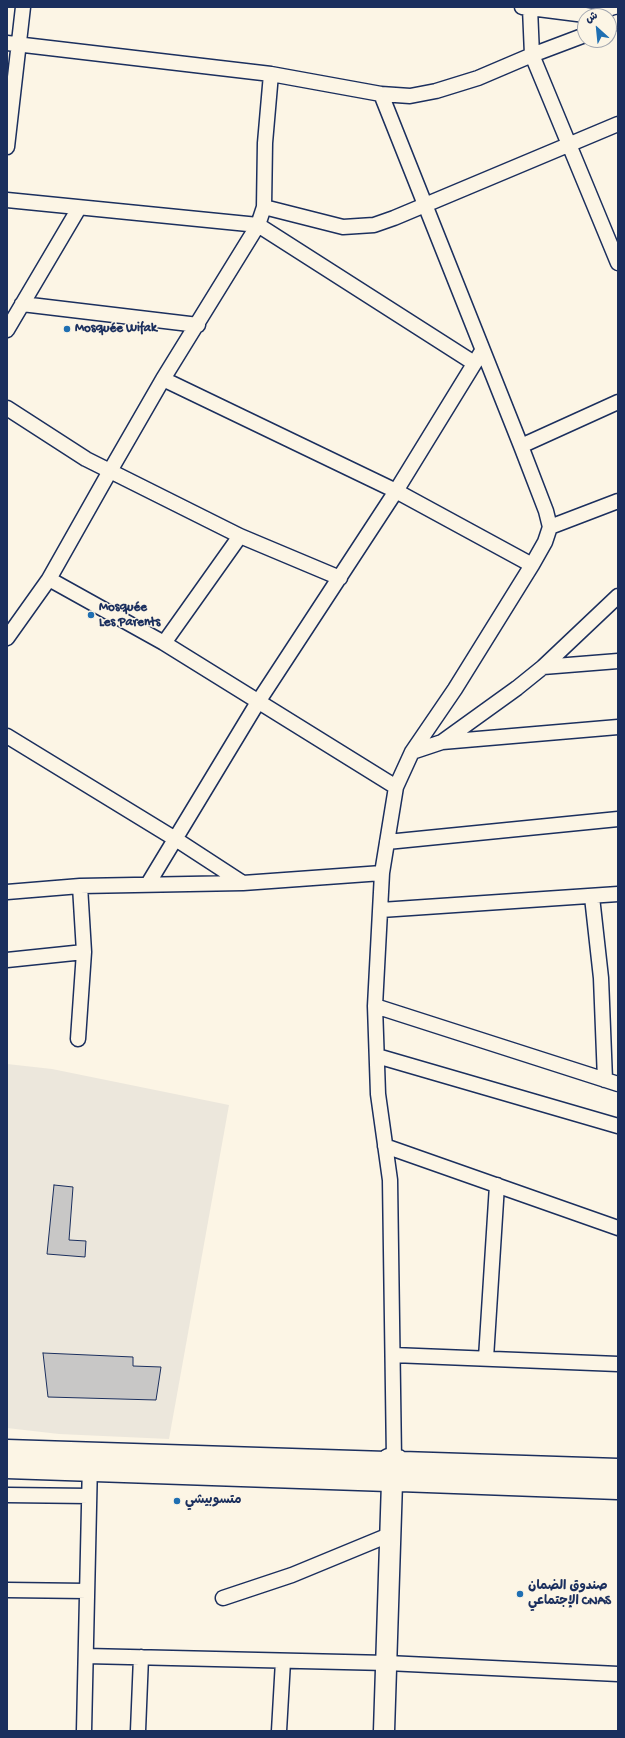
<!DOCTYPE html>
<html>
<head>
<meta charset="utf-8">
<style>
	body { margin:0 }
	#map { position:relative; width:625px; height:1738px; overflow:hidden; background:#fcf5e5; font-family:"Gochi Hand","Playpen Sans Arabic",sans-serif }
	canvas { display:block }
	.frame { position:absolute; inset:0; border:8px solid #1b2f5e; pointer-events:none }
	.north { position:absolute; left:577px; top:8px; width:40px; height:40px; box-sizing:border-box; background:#fcf5e5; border:1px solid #a2a6af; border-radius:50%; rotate:333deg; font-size:11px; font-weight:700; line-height:16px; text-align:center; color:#1b2f5e }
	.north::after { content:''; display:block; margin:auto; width:14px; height:18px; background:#1f6fb2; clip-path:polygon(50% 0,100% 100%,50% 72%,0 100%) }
</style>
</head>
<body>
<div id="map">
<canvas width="625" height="1738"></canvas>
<div class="frame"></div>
<div class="north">ش</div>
</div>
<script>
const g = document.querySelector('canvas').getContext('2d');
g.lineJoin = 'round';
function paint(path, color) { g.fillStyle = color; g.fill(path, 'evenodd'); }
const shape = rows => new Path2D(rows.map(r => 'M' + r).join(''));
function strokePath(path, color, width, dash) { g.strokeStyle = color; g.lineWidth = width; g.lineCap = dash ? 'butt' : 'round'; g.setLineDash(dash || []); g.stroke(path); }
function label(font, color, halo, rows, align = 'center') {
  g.font = font + ' "Gochi Hand","Playpen Sans Arabic",sans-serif'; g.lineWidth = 3; g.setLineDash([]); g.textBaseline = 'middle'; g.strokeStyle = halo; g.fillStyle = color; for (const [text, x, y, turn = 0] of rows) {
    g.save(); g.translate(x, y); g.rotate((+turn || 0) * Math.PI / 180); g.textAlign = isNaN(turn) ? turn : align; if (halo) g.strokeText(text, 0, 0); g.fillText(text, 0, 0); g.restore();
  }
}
const built = shape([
	[7,1064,52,1069,229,1105,169,1439,59,1434,7,1428]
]);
const building = shape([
	[54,1185,73,1187,69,1240,86,1241,85,1257,47,1254,54,1185],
	[43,1353,133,1357,133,1366,161,1367,156,1400,48,1397,43,1353]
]);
const minor = shape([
	[522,7,593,16],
	[530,8,532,55,618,263],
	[609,25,618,22],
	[7,43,271,74,381,94,410,96,436,91,478,78,532,55,585,35],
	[381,94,521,446,546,511,550,527,545,542,532,565,455,689,412,752,396,787,382,873,375,1006,378,1094,390,1180,394,1460],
	[7,147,23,7],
	[7,200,258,225,474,363],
	[264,207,343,227,374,225,394,218,618,124],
	[22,304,198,325],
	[7,330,79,208],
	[163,379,258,225,264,207,265,143,271,74],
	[7,408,86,459,110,471,163,379,396,491,532,565],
	[521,446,618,402],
	[550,527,618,501],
	[49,579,110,471,240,536,340,578],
	[7,638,49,579,164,643,396,787],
	[164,643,240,536],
	[543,667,618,661],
	[7,736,177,840,243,883,382,873],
	[442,742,517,688,543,667,618,596],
	[412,752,442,742,618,727],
	[387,842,618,819],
	[148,884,258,702,396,491,482,351],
	[7,892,80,886,243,883],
	[592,897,601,978,605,1080],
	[381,910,618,894],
	[7,960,84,952],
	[375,1006,618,1084],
	[78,1039,84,952,80,886],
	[377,1056,618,1126],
	[385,1146,618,1228],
	[393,1355,618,1364],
	[486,1358,497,1185],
	[7,1495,89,1496],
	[7,1590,87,1591],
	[223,1598,292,1575,389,1535],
	[86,1656,387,1663,618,1674],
	[84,1731,90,1462],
	[138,1731,141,1657],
	[279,1731,283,1661]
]);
const secondary = shape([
	[384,1731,392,1482]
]);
const primary = shape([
	[7,1451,386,1463],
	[402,1463,618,1470],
	[7,1467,388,1480],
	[400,1480,405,1472,404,1467,398,1461,389,1460,384,1466,383,1474,385,1478,392,1482,400,1480,618,1488]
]);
const markers = [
	[67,329,4,"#1f6fb2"],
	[91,615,4,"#1f6fb2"],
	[177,1501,4,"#1f6fb2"],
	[520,1594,4,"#1f6fb2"]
];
const poiNames = [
	["Mosquée Wifak",75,329],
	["Mosquée",99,608],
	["Les Parents",99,623],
	["متسوبيشي",185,1501],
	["صندوق الضمان",528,1587],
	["الإجتماعي CNAS",528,1602]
];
paint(built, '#ece7dc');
paint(building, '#c8c7c6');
strokePath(building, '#1b2f5e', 1);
strokePath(minor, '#1b2f5e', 17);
strokePath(secondary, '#1b2f5e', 23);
strokePath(primary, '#1b2f5e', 25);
strokePath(minor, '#fcf5e5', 14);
strokePath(secondary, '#fcf5e5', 20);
strokePath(primary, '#fcf5e5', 22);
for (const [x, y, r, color] of markers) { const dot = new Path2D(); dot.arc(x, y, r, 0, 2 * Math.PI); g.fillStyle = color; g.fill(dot); strokePath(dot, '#fcf5e5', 1.5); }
label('bold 13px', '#1b2f5e', '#fcf5e5', poiNames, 'left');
</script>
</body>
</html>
